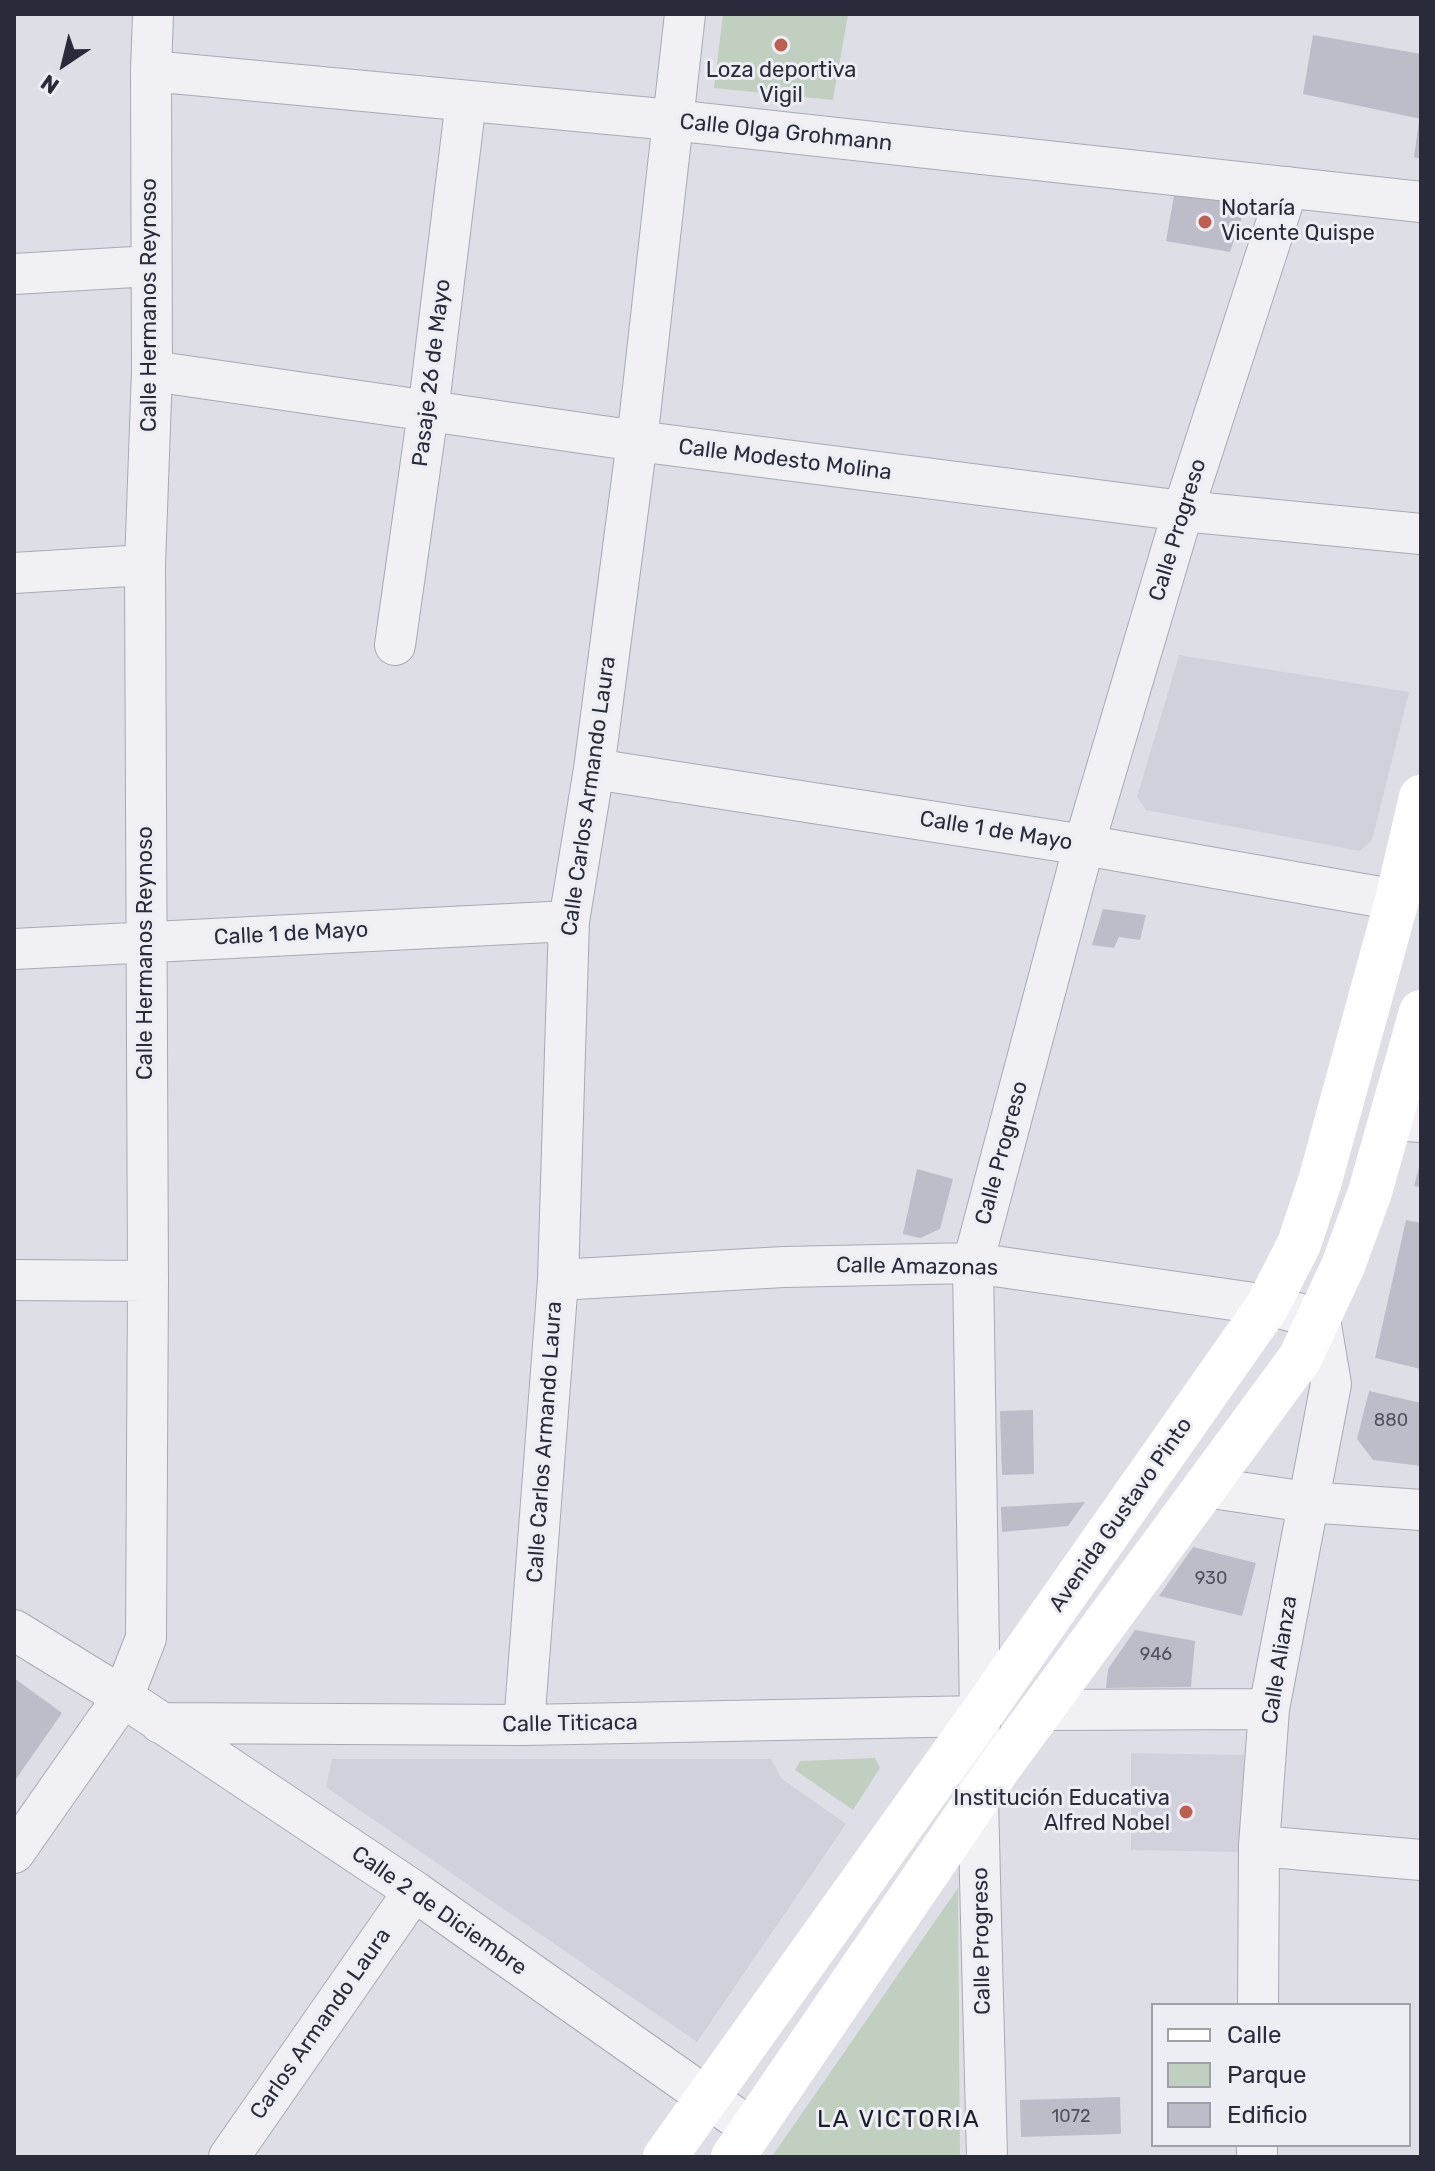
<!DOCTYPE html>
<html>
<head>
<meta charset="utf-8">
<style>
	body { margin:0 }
	#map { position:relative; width:1435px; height:2171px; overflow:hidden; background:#dedfe6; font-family:Rubik,sans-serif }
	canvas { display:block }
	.frame { position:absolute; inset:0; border:16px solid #292b3b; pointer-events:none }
	.legend { position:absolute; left:1151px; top:2003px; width:260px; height:144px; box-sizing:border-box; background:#edeef4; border:2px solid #9fa0aa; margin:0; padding:10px 14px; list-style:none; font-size:24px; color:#292b3b }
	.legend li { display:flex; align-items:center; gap:16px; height:40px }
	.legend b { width:40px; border:2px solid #9fa0aa }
	.north { position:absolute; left:24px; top:24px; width:80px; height:80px; -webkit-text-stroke:6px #edeef4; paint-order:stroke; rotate:215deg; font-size:22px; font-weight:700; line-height:32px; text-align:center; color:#292b3b }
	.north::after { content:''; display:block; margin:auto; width:28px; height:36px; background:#292b3b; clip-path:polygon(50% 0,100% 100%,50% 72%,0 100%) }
</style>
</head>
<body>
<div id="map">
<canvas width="1435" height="2171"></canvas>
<div class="frame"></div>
<ul class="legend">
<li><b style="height:10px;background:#fff"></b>Calle</li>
<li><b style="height:22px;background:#c0cfc0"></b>Parque</li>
<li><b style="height:22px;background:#bcbdc8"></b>Edificio</li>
</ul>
<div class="north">N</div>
</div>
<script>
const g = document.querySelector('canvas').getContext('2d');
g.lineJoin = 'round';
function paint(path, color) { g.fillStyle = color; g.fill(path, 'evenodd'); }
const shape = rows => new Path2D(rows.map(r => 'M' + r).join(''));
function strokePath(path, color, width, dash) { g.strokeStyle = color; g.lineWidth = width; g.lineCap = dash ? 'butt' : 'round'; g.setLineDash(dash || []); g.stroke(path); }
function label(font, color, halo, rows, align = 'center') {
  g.font = font + ' Rubik,sans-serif'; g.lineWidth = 6; g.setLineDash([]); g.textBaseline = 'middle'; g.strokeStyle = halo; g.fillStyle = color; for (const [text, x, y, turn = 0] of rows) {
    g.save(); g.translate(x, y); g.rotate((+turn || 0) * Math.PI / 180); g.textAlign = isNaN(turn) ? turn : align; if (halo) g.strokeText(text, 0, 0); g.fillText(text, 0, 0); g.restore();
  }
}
const built = shape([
	[1179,655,1409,692,1372,840,1360,851,1146,810,1137,797],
	[1131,1753,1244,1755,1240,1852,1131,1850],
	[332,1759,771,1759,782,1779,846,1824,697,2042,326,1787]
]);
const green = shape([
	[723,14,848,14,833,100,714,88],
	[875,1758,880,1768,853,1810,795,1770,800,1761],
	[958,1888,960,2157,776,2157,773,2155]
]);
const building = shape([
	[1313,35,1421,54,1421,119,1303,94],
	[1419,120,1421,121,1421,159,1414,157],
	[1176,184,1247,203,1230,252,1166,241],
	[1103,909,1146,915,1140,940,1119,937,1114,948,1092,945],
	[1420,1163,1421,1187,1414,1186],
	[917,1169,953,1179,940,1229,920,1238,903,1234],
	[1406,1220,1421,1223,1421,1369,1375,1358],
	[1369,1391,1421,1403,1421,1466,1373,1460,1357,1439],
	[1033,1410,1034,1474,1002,1475,1000,1411],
	[1085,1502,1068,1526,1002,1532,1001,1507],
	[1193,1547,1256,1563,1242,1616,1159,1596],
	[1135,1630,1195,1641,1191,1687,1106,1688,1108,1669],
	[14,1678,62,1713,14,1782],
	[1120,2097,1121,2134,1021,2137,1020,2100]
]);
const street = shape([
	[151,71,672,120,1421,202],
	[14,274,151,266],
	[152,371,637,441,1183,511,1421,534],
	[14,573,145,565],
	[395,645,428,412,466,101],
	[594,769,1084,845,1397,900],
	[14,949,569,921],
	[1391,1120,1421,1122],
	[14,1280,148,1281],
	[558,1280,783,1267,973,1263,1268,1305,1320,1319,1331,1384,1269,1709,1259,1846,1258,2005],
	[1205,1487,1307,1502,1421,1510],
	[14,1630,123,1697,414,1891,752,2129],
	[1042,1710,1269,1709],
	[160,1723,524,1725,980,1716],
	[524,1725,558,1280,569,921,594,769,637,441,685,14],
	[1259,1846,1421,1860],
	[14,1853,123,1697,146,1638,148,1281,145,565,152,371,151,71,153,14],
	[229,2157,414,1891],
	[987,2157,978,1799,980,1716,973,1263,1084,845,1183,511,1288,187],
	[1257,2157,1257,2145]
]);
const secondary = shape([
	[665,2157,980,1716,1268,1305,1299,1244,1320,1181,1397,900,1421,797],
	[733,2157,998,1769,1300,1358,1343,1266,1370,1192,1421,1012]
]);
const markers = [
	[781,45,8,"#bd5e50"],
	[1205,222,8,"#bd5e50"],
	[1186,1812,8,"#bd5e50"]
];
const numberNames = [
	["880",1391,1421],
	["930",1211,1579],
	["946",1156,1655],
	["1072",1071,2117]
];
const poiNames = [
	["Loza deportiva",781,71],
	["Vigil",781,96],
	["Notaría",1221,209,"left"],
	["Vicente Quispe",1221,234,"left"],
	["Institución Educativa",1170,1799,"right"],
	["Alfred Nobel",1170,1824,"right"]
];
const streetNames = [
	["Calle Olga Grohmann",786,133,6],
	["Calle Hermanos Reynoso",150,305,-90],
	["Pasaje 26 de Mayo",432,373,-83],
	["Calle Modesto Molina",785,460,7],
	["Calle Progreso",1178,530,-73],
	["Calle Carlos Armando Laura",589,796,-82],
	["Calle 1 de Mayo",996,831,9],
	["Calle 1 de Mayo",291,934,-3],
	["Calle Hermanos Reynoso",146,953,-90],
	["Calle Progreso",1002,1153,-75],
	["Calle Amazonas",917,1267,1],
	["Calle Carlos Armando Laura",545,1442,-86],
	["Avenida Gustavo Pinto",1121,1515,-55],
	["Calle Alianza",1280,1660,-81],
	["Calle Titicaca",570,1724,-1],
	["Calle 2 de Diciembre",439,1911,35],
	["Calle Progreso",982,1941,-91],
	["Carlos Armando Laura",321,2024,-55]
];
const neighbourhoodNames = [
	["LA VICTORIA",899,2120]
];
paint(built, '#d0d1da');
paint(green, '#c0cfc0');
paint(building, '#bcbdc8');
strokePath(street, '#a8a9b3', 42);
strokePath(street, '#f0f0f5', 40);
strokePath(secondary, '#fff', 44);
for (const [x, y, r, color] of markers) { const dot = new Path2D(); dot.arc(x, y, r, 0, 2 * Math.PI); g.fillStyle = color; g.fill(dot); strokePath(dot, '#edeef4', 3); }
label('18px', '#4e505e', null, numberNames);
label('22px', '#292b3b', '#edeef4', poiNames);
label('22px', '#292b3b', '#edeef4', streetNames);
g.letterSpacing = '2px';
label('24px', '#1b1c2b', '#edeef4', neighbourhoodNames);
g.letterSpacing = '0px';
</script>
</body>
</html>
